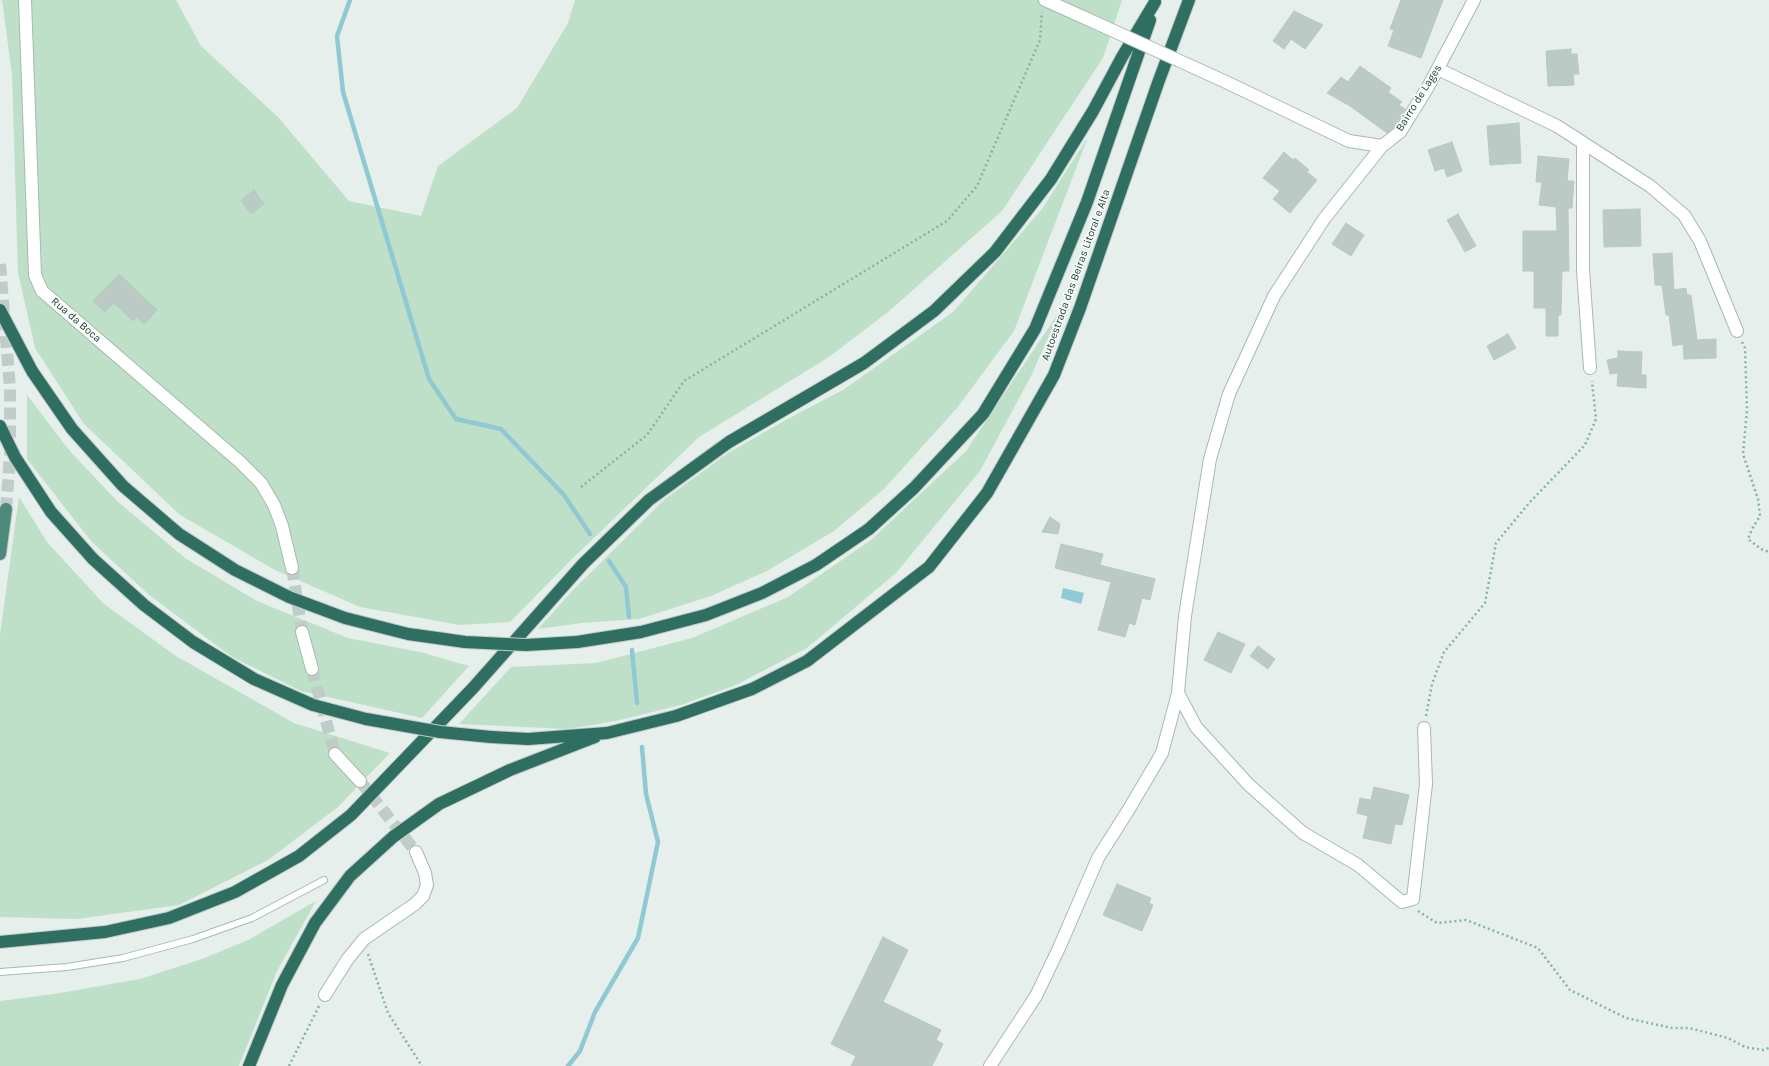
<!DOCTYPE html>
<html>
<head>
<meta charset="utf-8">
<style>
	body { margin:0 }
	canvas { display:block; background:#e6efeb }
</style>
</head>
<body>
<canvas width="1769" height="1066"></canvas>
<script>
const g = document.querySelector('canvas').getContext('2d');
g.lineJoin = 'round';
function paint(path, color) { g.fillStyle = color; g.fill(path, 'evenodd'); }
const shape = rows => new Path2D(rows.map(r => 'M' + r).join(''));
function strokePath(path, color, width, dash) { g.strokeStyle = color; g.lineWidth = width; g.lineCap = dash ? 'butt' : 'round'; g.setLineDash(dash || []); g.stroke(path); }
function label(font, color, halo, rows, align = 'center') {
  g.font = font + ' Karla,sans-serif'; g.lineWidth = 3.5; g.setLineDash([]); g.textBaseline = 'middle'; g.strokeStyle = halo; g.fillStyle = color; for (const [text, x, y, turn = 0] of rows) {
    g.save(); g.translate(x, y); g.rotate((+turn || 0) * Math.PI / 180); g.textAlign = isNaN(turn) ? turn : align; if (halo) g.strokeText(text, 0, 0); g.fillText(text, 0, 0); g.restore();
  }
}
const green = shape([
	[2,0,176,0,201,46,278,117,349,201,421,216,438,166,517,108,568,23,575,0,1122,0,1103,58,1002,211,888,312,829,357,699,437,572,559,510,622,460,625,360,607,275,570,180,515,84,424,35,348,18,273,12,75],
	[1088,137,1014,331,957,408,884,489,834,531,767,571,711,596,639,619,582,623,538,629,574,589,665,499,728,453,791,417,843,390,953,312,1042,209],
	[1061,309,1031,376,980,471,896,573,807,648,736,685,681,705,616,721,568,729,459,724,511,667,596,663,692,638,788,597,871,540,966,451],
	[27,395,69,450,117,501,185,558,257,601,348,638,420,652,469,666,422,718,301,691,232,657,148,594,91,541,27,459],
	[19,497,47,542,104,604,176,656,294,723,390,753,338,807,268,860,179,905,77,919,0,917,0,634],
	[316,901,277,971,239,1066,0,1066,0,1001,54,994,140,979,202,959,248,940]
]);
const water = shape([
	[1063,588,1084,593,1081,604,1061,598]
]);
const stream = shape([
	[350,0,337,36,343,92,429,379,456,419,501,429,564,495,590,534],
	[609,561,626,587,629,617],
	[632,650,637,703],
	[568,1066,580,1051,595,1012,638,938,658,842,646,794,642,747]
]);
const building = shape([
	[1401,0,1443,0,1421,58,1388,46,1394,30,1390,29,1401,0],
	[1294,11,1323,25,1305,49,1291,39,1284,49,1273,41,1294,11],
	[1571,49,1571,54,1577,54,1579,74,1573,74,1574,85,1548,86,1546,51,1571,49],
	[1360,66,1391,88,1388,92,1402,102,1399,105,1405,109,1394,127,1387,133,1350,106,1327,93,1341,77,1348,82,1360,66],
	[1519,123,1521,163,1490,165,1487,126,1519,123],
	[1452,142,1462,171,1447,177,1444,168,1435,171,1428,150,1452,142],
	[1284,152,1293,160,1295,158,1309,170,1307,172,1317,180,1290,213,1273,199,1280,191,1263,178,1284,152],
	[1538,156,1569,159,1567,181,1574,181,1572,208,1568,208,1569,271,1562,271,1561,315,1558,315,1558,336,1546,336,1546,308,1534,308,1534,271,1523,271,1523,231,1557,231,1556,207,1539,205,1542,182,1536,182,1538,156],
	[254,190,264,204,251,214,241,200,254,190],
	[1640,209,1641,246,1604,247,1603,210,1640,209],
	[1458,214,1476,246,1465,252,1447,220,1458,214],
	[1346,223,1364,235,1351,256,1332,244,1346,223],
	[1672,253,1674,290,1686,288,1687,295,1691,295,1697,340,1716,339,1716,358,1684,359,1683,344,1673,346,1669,315,1666,315,1662,285,1655,285,1653,254,1672,253],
	[119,274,157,310,144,324,137,317,133,321,114,303,105,312,93,301,119,274],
	[1508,334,1516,348,1494,360,1487,346,1508,334],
	[1618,351,1642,352,1641,375,1646,375,1646,388,1617,386,1618,373,1610,374,1607,360,1618,358,1618,351],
	[1050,517,1060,524,1058,534,1042,532,1050,517],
	[1061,544,1103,554,1100,565,1155,579,1150,600,1142,598,1135,625,1129,623,1125,637,1098,630,1111,582,1055,568,1061,544],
	[1218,632,1245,644,1231,673,1204,660,1218,632],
	[1258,646,1275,659,1268,669,1250,656,1258,646],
	[1374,787,1409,795,1402,825,1395,824,1391,844,1363,838,1368,816,1357,813,1360,798,1371,800,1374,787],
	[1117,884,1151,898,1149,903,1153,905,1142,931,1103,915,1117,884],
	[883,937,908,950,883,1002,941,1030,936,1040,943,1044,932,1066,851,1066,856,1056,831,1044,883,937]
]);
const minorTunnel = shape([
	[292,568,302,632],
	[312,669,335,754],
	[360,781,416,852]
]);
const trunkTunnel = shape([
	[0,264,10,388,10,456,6,509]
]);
const path = shape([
	[1742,342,1745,348,1747,410,1743,454,1758,499,1760,516,1752,529,1748,539,1761,549,1769,552],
	[581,487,647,435,684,381,947,221,977,186,1040,40,1042,12],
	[1426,716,1432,684,1444,652,1485,603,1496,543,1530,502,1585,445,1596,419,1592,381],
	[1418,911,1437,923,1466,920,1538,948,1570,990,1626,1018,1672,1028,1689,1028,1728,1038,1745,1047,1763,1050,1769,1048],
	[368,954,388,1013,422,1066],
	[289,1066,319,1006]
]);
const service = shape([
	[0,972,67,967,123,958,193,939,252,918,324,880]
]);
const minor = shape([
	[25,0,35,275,42,291,240,462,261,483,274,505,282,526,292,568],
	[1045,0,1083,17],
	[1438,69,1557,126,1650,186,1684,215,1700,241,1737,331],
	[1226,82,1349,141,1382,146,1400,132,1428,87,1474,0],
	[1583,143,1583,270,1590,368],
	[302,632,312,669],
	[1178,693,1196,727,1249,785,1303,833,1358,865,1402,902,1413,899,1426,784,1424,728],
	[335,754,360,781],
	[325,995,347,960,364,939,415,904,423,896,427,885,425,873,416,852],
	[990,1066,1036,996,1059,948,1098,858,1129,809,1162,753,1178,693,1185,616,1210,459,1229,394,1274,296,1324,219,1382,146]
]);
const trunk = shape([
	[0,554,6,509]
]);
const motorway = shape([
	[0,310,32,371,72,429,123,486,179,534,235,570,289,597,345,618,408,634,437,638],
	[0,426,15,457,51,512,93,559,144,605,193,642,254,679,313,705,366,719],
	[577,642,641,632,706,615,762,593,816,565,869,529,914,488,983,414,1035,329,1087,202,1150,20],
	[491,737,528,739,607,733,676,716,752,689,807,661,929,567,987,493,1054,375,1080,308,1158,83,1189,0],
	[0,942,105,932,169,918,235,892,299,856,351,815,473,688,583,564,649,500,729,442,864,363,934,311,995,252,1051,179,1093,111,1122,57,1155,2],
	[249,1066,282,985,315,923,350,876,393,837,439,804,510,770,595,737]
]);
const minorBridge = shape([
	[1083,17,1226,82]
]);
const motorwayBridge = shape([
	[437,638,465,642,526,645,577,642],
	[366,719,440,732,491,737]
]);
const streetNames = [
	["Bairro de Lages",1419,98,-58],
	["Autoestrada das Beiras Litoral e Alta",1076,275,-70],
	["Rua da Boca",76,320,41]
];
paint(green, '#bfe0c8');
paint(water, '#8ec9d4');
strokePath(stream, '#8ec9d4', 4.5);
paint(building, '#bbcac4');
strokePath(building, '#b8c9c2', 1);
strokePath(minorTunnel, '#bfccc8', 12, [12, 6]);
strokePath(trunkTunnel, '#bfccc8', 12, [12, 6]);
strokePath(service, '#a8b8b2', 8);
strokePath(minor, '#a8b8b2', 14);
strokePath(trunk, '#c2cac8', 14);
strokePath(motorway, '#c2cac8', 14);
strokePath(path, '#86b3a5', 2.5, [2, 3]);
strokePath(service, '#fff', 6);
strokePath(minor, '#fff', 12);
strokePath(trunk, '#4c8a7c', 12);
strokePath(motorway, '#2f6f62', 12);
strokePath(minorBridge, '#a8b8b2', 14, []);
strokePath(motorwayBridge, '#c2cac8', 14, []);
strokePath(minorBridge, '#fff', 12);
strokePath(motorwayBridge, '#2f6f62', 12);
label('11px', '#24423a', '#f7fbf9', streetNames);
</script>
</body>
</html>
